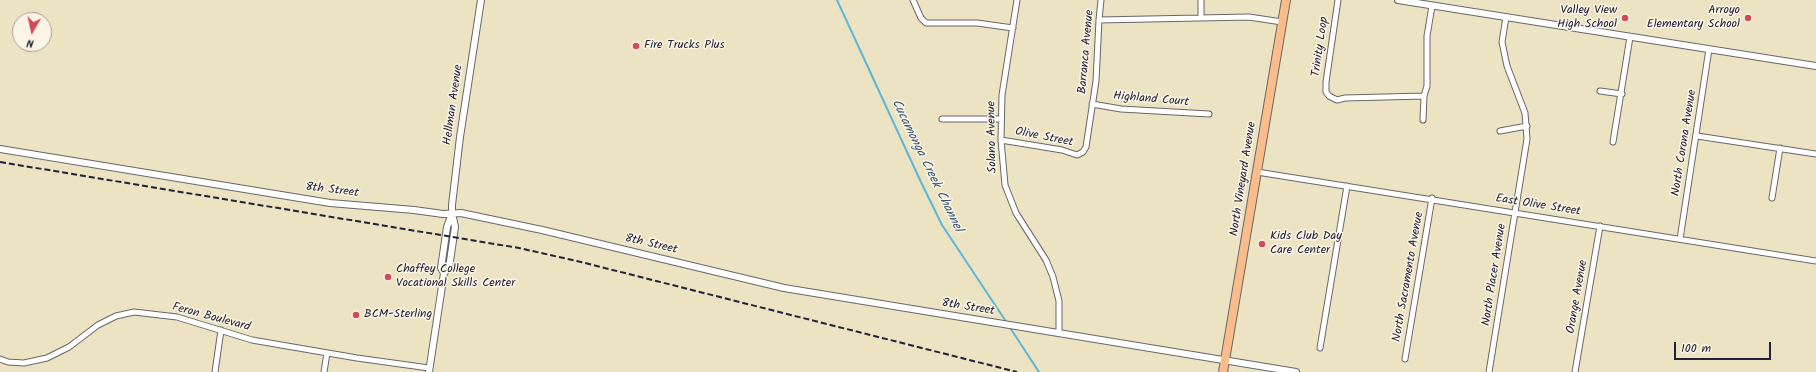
<!DOCTYPE html>
<html>
<head>
<meta charset="utf-8">
<style>
	body { margin:0 }
	#map { position:relative; width:1816px; height:372px; overflow:hidden; background:#ece3c2; font-family:Kalam,sans-serif }
	canvas { display:block }
	.north { position:absolute; left:12px; top:12px; width:40px; height:40px; box-sizing:border-box; background:#fcf5e5; border:1px solid #a5a1a1; border-radius:50%; rotate:189deg; font-size:11px; font-weight:700; line-height:16px; text-align:center; color:#22223b }
	.north::after { content:''; display:block; margin:auto; width:14px; height:18px; background:#d1495b; clip-path:polygon(50% 0,100% 100%,50% 72%,0 100%) }
	.scale { position:absolute; left:1674px; top:342px; width:97px; height:18px; box-sizing:border-box; border:2px solid #22223b; border-top:0; padding-left:5px; font-size:12px; line-height:14px; white-space:nowrap; color:#22223b; -webkit-text-stroke:3px #fcf5e5; paint-order:stroke }
</style>
</head>
<body>
<div id="map">
<canvas width="1816" height="372"></canvas>
<div class="north">N</div>
<div class="scale">100 m</div>
</div>
<script>
const g = document.querySelector('canvas').getContext('2d');
g.lineJoin = 'round';
const shape = rows => new Path2D(rows.map(r => 'M' + r).join(''));
function strokePath(path, color, width, dash) { g.strokeStyle = color; g.lineWidth = width; g.lineCap = dash ? 'butt' : 'round'; g.setLineDash(dash || []); g.stroke(path); }
function label(font, color, halo, rows, align = 'center') {
  g.font = font + ' Kalam,sans-serif'; g.lineWidth = 3; g.setLineDash([]); g.textBaseline = 'middle'; g.strokeStyle = halo; g.fillStyle = color; for (const [text, x, y, turn = 0] of rows) {
    g.save(); g.translate(x, y); g.rotate((+turn || 0) * Math.PI / 180); g.textAlign = isNaN(turn) ? turn : align; if (halo) g.strokeText(text, 0, 0); g.fillText(text, 0, 0); g.restore();
  }
}
const stream = shape([
	[837,0,920,180,942,225,1007,323],
	[1009,326,1039,372]
]);
const minor = shape([
	[913,0,921,18,926,23,977,23,1013,28],
	[1017,0,1002,95,1001,140,1005,185,1016,213,1046,260,1053,277,1059,301,1059,333],
	[1201,0,1201,17],
	[1338,0,1326,82,1326,92,1329,96,1337,100,1345,98,1424,96],
	[1099,20,1249,17,1282,22],
	[1600,91,1622,94],
	[1092,104,1121,109,1209,114],
	[942,119,1001,119],
	[1423,120,1424,96,1427,86,1427,36,1432,6],
	[1500,131,1527,126],
	[1697,136,1816,154],
	[1001,140,1062,150,1077,155,1083,152,1086,147,1096,81,1099,20,1101,0],
	[1613,142,1630,37],
	[1257,172,1816,261],
	[1772,198,1780,148],
	[1680,239,1709,49],
	[1320,348,1347,186],
	[0,359,8,362,24,363,47,358,69,347,98,325,116,316,134,312,177,317,252,340,357,358,429,368],
	[1405,359,1432,198],
	[215,372,221,330],
	[324,372,327,353],
	[1489,372,1527,139,1525,113,1507,66,1502,42,1506,17],
	[1575,372,1600,226]
]);
const tertiary = shape([
	[1398,0,1816,66],
	[0,149,330,203,414,210,443,214,461,213,542,230,784,288,1296,372],
	[444,273,449,268,455,227,452,213,452,205,460,137,481,0],
	[429,372,444,273,441,268,447,227,452,213]
]);
const primary = shape([
	[1223,372,1286,0]
]);
const rail = shape([
	[0,162,519,248,581,262,1017,372]
]);
const markers = [
	[1625,18,4,"#d1495b"],
	[1748,18,4,"#d1495b"],
	[636,46,4,"#d1495b"],
	[1262,244,4,"#d1495b"],
	[388,277,4,"#d1495b"],
	[356,315,4,"#d1495b"]
];
const poiNames = [
	["Valley View",1617,11,"right"],
	["High School",1617,25,"right"],
	["Arroyo",1740,11,"right"],
	["Elementary School",1740,25,"right"],
	["Fire Trucks Plus",644,46],
	["Kids Club Day",1270,237],
	["Care Center",1270,251],
	["Chaffey College",396,270],
	["Vocational Skills Center",396,284],
	["BCM-Sterling",364,315]
];
const streetNames = [
	["Trinity Loop",1321,47,-82],
	["Barranca Avenue",1087,52,-85],
	["Highland Court",1151,100,5],
	["Hellman Avenue",454,105,-82],
	["Solano Avenue",993,137,-91],
	["Olive Street",1044,138,11],
	["North Corona Avenue",1685,143,-81],
	["North Vineyard Avenue",1244,179,-81],
	["8th Street",332,191,7],
	["East Olive Street",1538,206,9],
	["8th Street",651,245,13],
	["North Placer Avenue",1495,275,-81],
	["North Sacramento Avenue",1409,277,-80],
	["Orange Avenue",1578,297,-80],
	["8th Street",968,308,9],
	["Feron Boulevard",211,318,15]
];
const waterNames = [
	["Cucamonga Creek Channel",926,166,64]
];
strokePath(stream, '#5cb6da', 2);
strokePath(minor, '#69666a', 7);
strokePath(tertiary, '#69666a', 8);
strokePath(primary, '#69666a', 10);
strokePath(minor, '#fff', 5);
strokePath(tertiary, '#fff', 6);
strokePath(primary, '#f9bc8a', 8);
strokePath(rail, '#22223b', 2, [6, 3]);
for (const [x, y, r, color] of markers) { const dot = new Path2D(); dot.arc(x, y, r, 0, 2 * Math.PI); g.fillStyle = color; g.fill(dot); strokePath(dot, '#fcf5e5', 1.5); }
label('12px', '#22223b', '#fcf5e5', poiNames, 'left');
label('12px', '#22223b', '#fcf5e5', streetNames);
label('italic 13px', '#365673', '#fcf5e5', waterNames);
</script>
</body>
</html>
